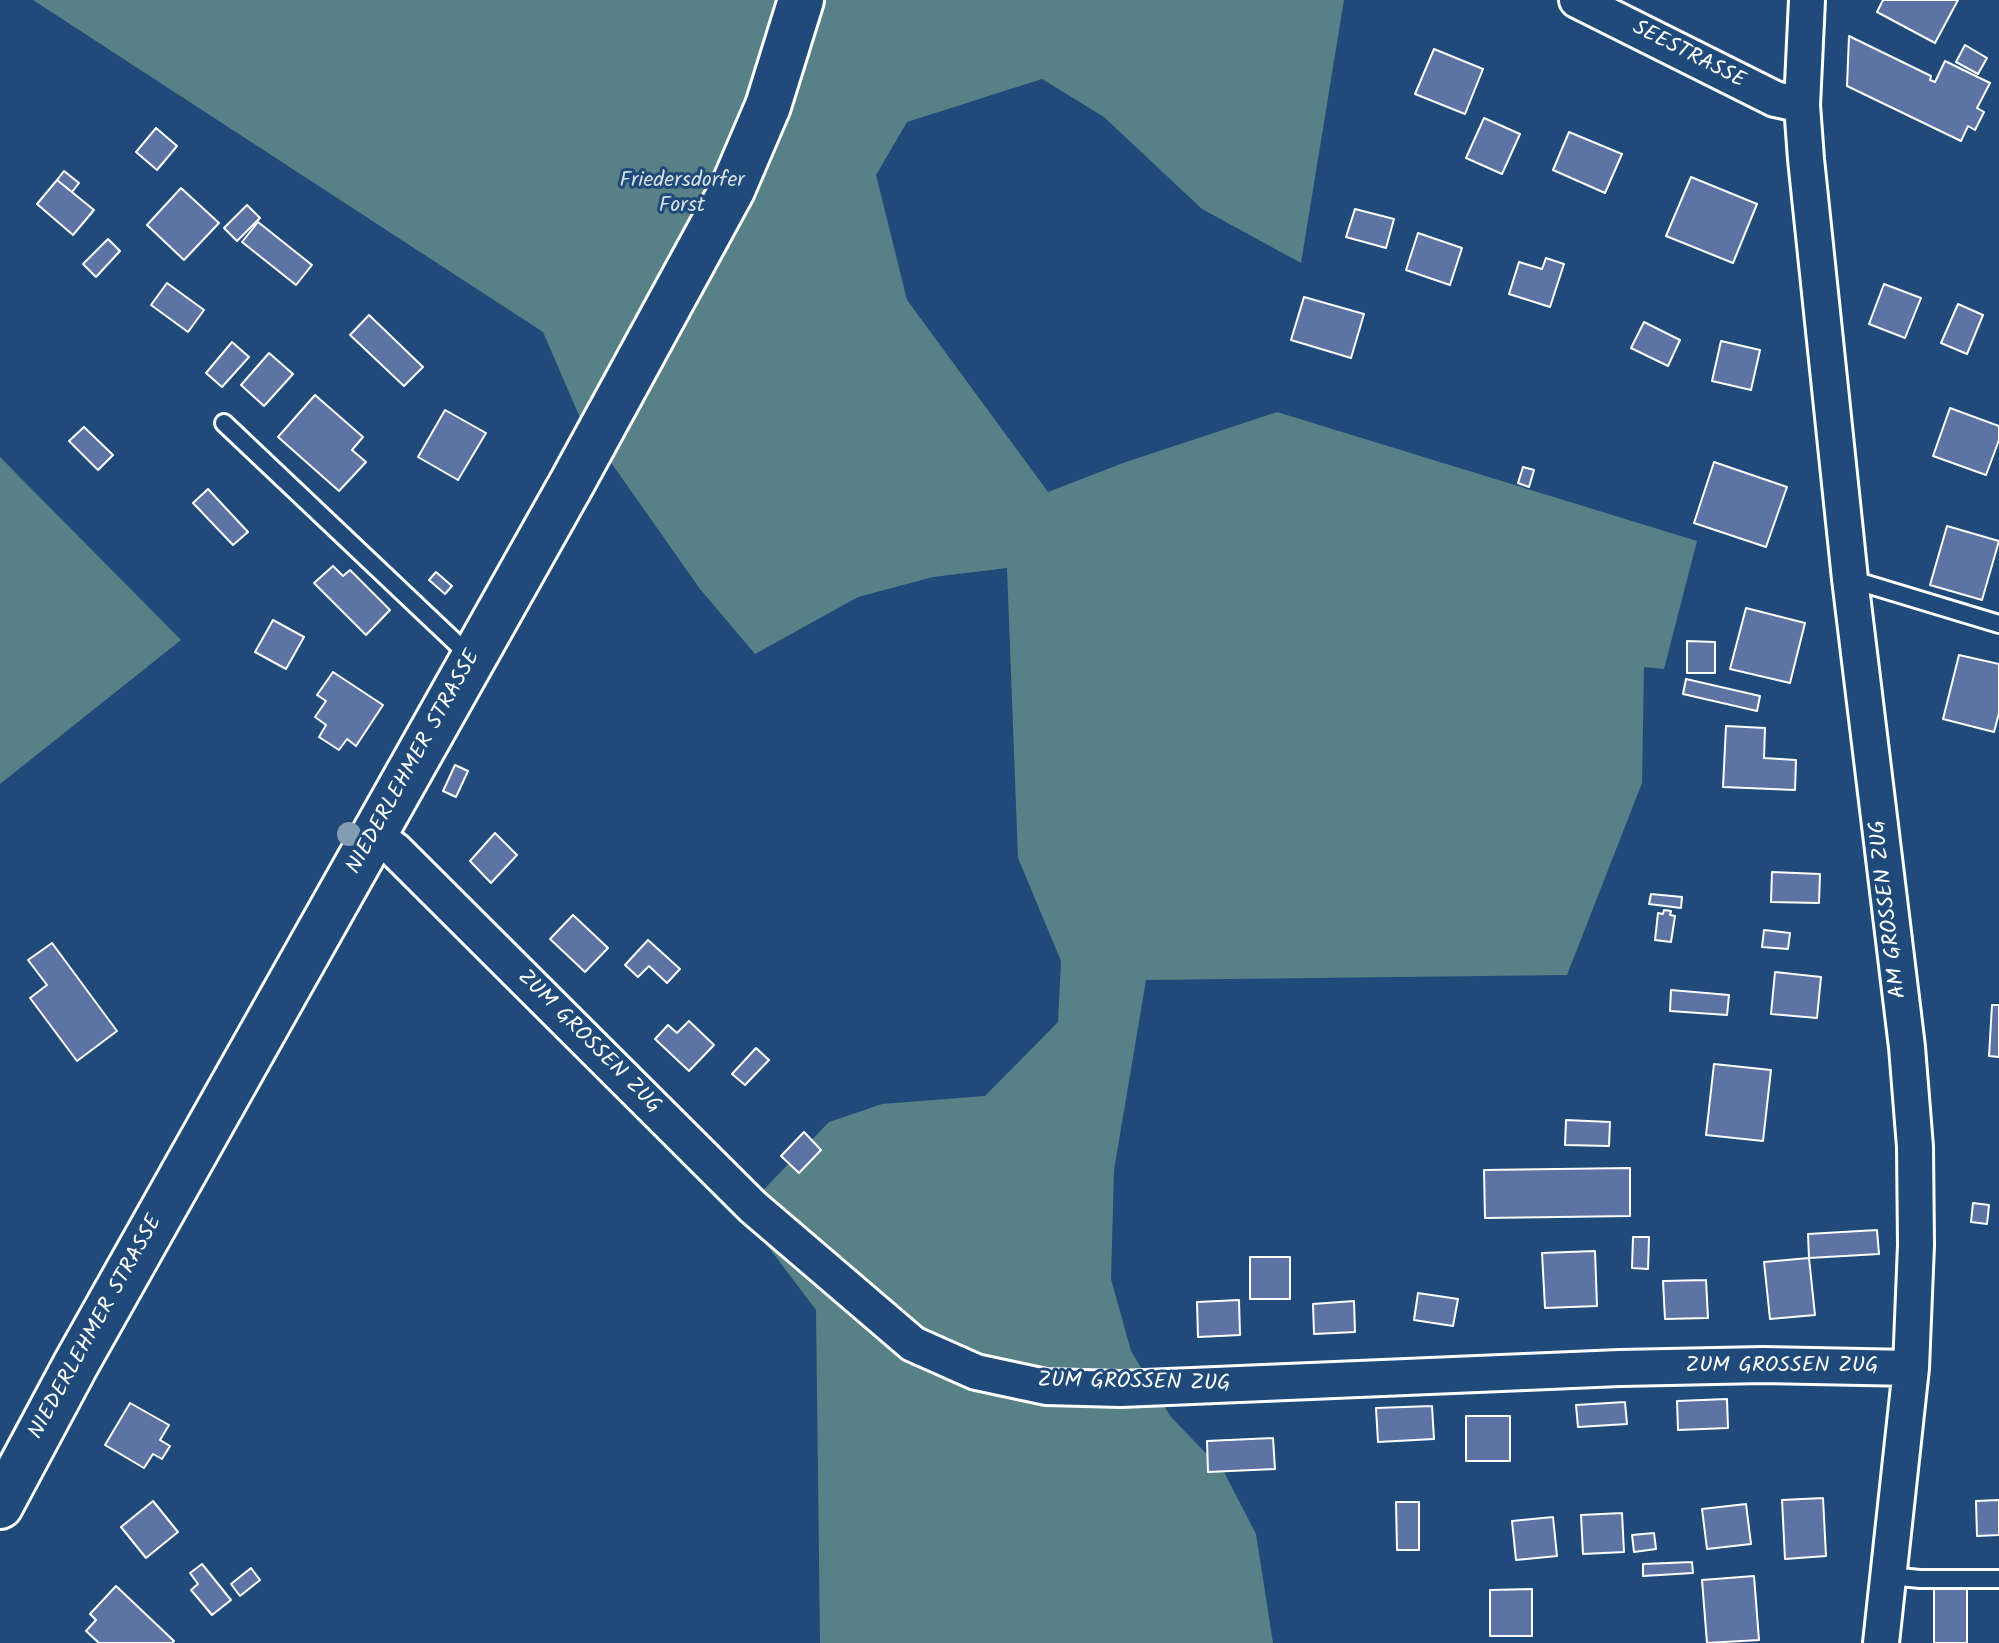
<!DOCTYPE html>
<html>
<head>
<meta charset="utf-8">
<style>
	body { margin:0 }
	canvas { display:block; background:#1f4a7a }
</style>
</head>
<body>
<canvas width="1999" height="1643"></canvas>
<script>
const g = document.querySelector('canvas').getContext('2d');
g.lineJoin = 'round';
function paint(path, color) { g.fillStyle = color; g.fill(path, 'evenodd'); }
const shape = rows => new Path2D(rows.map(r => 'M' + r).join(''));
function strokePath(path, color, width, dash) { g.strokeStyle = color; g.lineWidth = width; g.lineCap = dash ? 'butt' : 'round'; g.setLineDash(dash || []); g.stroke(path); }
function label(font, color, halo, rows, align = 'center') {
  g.font = font + ' Kalam,sans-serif'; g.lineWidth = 6; g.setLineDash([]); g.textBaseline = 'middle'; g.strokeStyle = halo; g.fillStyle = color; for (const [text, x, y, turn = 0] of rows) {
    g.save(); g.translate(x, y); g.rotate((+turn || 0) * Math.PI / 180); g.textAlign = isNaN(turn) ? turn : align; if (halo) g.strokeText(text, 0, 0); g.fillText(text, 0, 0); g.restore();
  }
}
const green = shape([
	[33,0,1344,0,1301,263,1202,209,1104,117,1042,79,907,122,876,175,907,300,1048,492,1123,463,1277,412,1697,541,1664,669,1644,667,1642,783,1567,975,1146,980,1114,1170,1111,1279,1131,1351,1171,1417,1224,1472,1256,1534,1273,1643,820,1643,816,1310,742,1212,829,1122,882,1104,985,1096,1058,1022,1061,961,1018,858,1007,568,933,577,858,597,755,654,700,589,581,420,543,332],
	[0,457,181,640,0,784]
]);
const building = shape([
	[1883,0,1958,0,1935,43,1877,12,1883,0],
	[1849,36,1931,76,1930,80,1935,82,1945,61,1990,83,1977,108,1984,112,1975,130,1968,126,1961,141,1847,86,1849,36],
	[1965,45,1987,58,1978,74,1956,62,1965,45],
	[1434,49,1483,69,1465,114,1415,94,1434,49],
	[1484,118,1520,134,1502,174,1466,158,1484,118],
	[156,128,177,146,157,170,136,152,156,128],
	[1569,132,1622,154,1605,193,1553,170,1569,132],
	[64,171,79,183,72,192,57,180,64,171],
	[1691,177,1757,204,1733,263,1666,236,1691,177],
	[57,180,94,210,73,235,37,204,57,180],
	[181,188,219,223,184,260,147,225,181,188],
	[247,205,260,218,237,241,224,228,247,205],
	[1355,209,1394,219,1386,248,1346,237,1355,209],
	[258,222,312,265,296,285,242,242,258,222],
	[1418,233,1462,248,1450,285,1406,270,1418,233],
	[108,239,120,251,96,277,83,264,108,239],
	[1546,258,1564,264,1550,307,1509,294,1519,262,1542,269,1546,258],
	[167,283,204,310,188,332,151,305,167,283],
	[1884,284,1921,298,1905,338,1869,324,1884,284],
	[1304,297,1364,314,1351,358,1291,340,1304,297],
	[1958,304,1983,315,1967,354,1941,343,1958,304],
	[369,315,423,367,404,386,350,335,369,315],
	[1644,322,1680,340,1668,366,1631,348,1644,322],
	[1721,341,1760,350,1751,390,1712,381,1721,341],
	[232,342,249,357,222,387,206,373,232,342],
	[269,353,293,374,264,406,241,385,269,353],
	[315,395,363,437,352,450,366,462,339,491,278,437,315,395],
	[1950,408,1999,426,1999,440,1986,475,1933,456,1950,408],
	[445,410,486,433,458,480,418,457,445,410],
	[84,427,113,455,98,470,69,441,84,427],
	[1714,462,1787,487,1766,547,1694,523,1714,462],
	[1523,467,1534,470,1529,487,1518,483,1523,467],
	[208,489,248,532,233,545,193,503,208,489],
	[1947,526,1999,541,1982,600,1930,585,1947,526],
	[333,566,343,576,350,570,390,610,366,635,314,583,333,566],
	[436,572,452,586,445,594,429,580,436,572],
	[1746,608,1805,623,1790,683,1730,669,1746,608],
	[273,620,304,637,286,669,255,652,273,620],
	[1687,641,1715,642,1715,673,1687,673,1687,641],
	[1959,655,1999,664,1999,713,1994,732,1943,719,1959,655],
	[333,672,383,705,356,746,347,739,339,750,319,737,326,725,315,717,326,701,317,695,333,672],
	[1686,679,1760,696,1757,711,1683,694,1686,679],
	[1726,726,1765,728,1764,758,1796,760,1795,790,1723,787,1726,726],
	[455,765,468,771,456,797,443,791,455,765],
	[495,833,517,855,491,883,470,861,495,833],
	[1772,872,1820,874,1819,903,1771,902,1772,872],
	[1651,894,1682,897,1681,908,1649,904,1651,894],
	[1664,910,1671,911,1670,915,1675,916,1671,942,1655,940,1658,913,1663,914,1664,910],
	[573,915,608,948,585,972,550,939,573,915],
	[1764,930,1790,933,1788,949,1762,947,1764,930],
	[648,940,680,969,667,983,649,966,638,977,625,965,648,940],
	[52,943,117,1031,77,1061,30,998,47,985,28,960,52,943],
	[1775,972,1821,977,1817,1018,1771,1014,1775,972],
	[1671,990,1729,995,1727,1015,1670,1011,1671,990],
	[1992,1005,1999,1005,1999,1057,1989,1056,1992,1005],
	[689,1021,714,1045,689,1071,655,1039,668,1025,677,1033,689,1021],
	[756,1048,769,1060,745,1085,732,1074,756,1048],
	[1714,1064,1771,1070,1763,1141,1706,1135,1714,1064],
	[1566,1120,1610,1122,1609,1146,1565,1145,1566,1120],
	[804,1132,821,1150,799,1173,781,1156,804,1132],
	[1630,1168,1630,1216,1485,1218,1484,1170,1630,1168],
	[1973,1203,1989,1205,1987,1224,1971,1222,1973,1203],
	[1877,1230,1879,1254,1809,1258,1808,1234,1877,1230],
	[1633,1237,1649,1237,1648,1269,1632,1268,1633,1237],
	[1595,1251,1597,1306,1545,1308,1542,1253,1595,1251],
	[1250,1257,1290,1257,1290,1299,1250,1299,1250,1257],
	[1809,1258,1815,1315,1770,1319,1764,1262,1809,1258],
	[1706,1280,1708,1318,1665,1319,1663,1281,1706,1280],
	[1418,1293,1458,1299,1453,1326,1414,1320,1418,1293],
	[1239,1300,1240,1335,1198,1337,1197,1302,1239,1300],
	[1354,1301,1355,1332,1314,1334,1313,1304,1354,1301],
	[1727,1399,1728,1428,1678,1430,1677,1401,1727,1399],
	[1625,1402,1627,1424,1578,1427,1576,1405,1625,1402],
	[130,1403,169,1425,160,1440,170,1446,162,1459,153,1454,144,1468,105,1445,130,1403],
	[1432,1406,1434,1439,1378,1442,1376,1408,1432,1406],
	[1466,1416,1510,1416,1510,1461,1466,1461,1466,1416],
	[1273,1438,1275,1469,1208,1472,1207,1441,1273,1438],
	[1823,1498,1826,1556,1785,1559,1782,1500,1823,1498],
	[1999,1500,1999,1535,1977,1536,1976,1501,1999,1500],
	[153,1501,178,1532,146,1558,121,1527,153,1501],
	[1396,1502,1419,1502,1419,1550,1397,1550,1396,1502],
	[1746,1504,1751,1544,1707,1549,1702,1509,1746,1504],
	[1622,1513,1624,1552,1583,1554,1581,1515,1622,1513],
	[1553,1517,1557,1556,1516,1560,1512,1521,1553,1517],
	[1654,1533,1656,1549,1634,1552,1632,1535,1654,1533],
	[1692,1562,1693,1573,1643,1576,1643,1564,1692,1562],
	[202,1564,231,1600,212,1615,191,1590,198,1584,190,1573,202,1564],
	[251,1568,260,1580,240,1596,231,1584,251,1568],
	[1754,1576,1759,1640,1707,1643,1702,1580,1754,1576],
	[116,1586,174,1641,172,1643,99,1643,86,1631,96,1620,90,1614,116,1586],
	[1532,1589,1532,1636,1490,1636,1490,1590,1532,1589],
	[1934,1589,1967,1589,1967,1643,1934,1643,1934,1589]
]);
const service = shape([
	[224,423,472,658],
	[1850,579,1999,624],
	[1889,1576,1920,1579,1999,1579]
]);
const minor = shape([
	[1577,0,1775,99,1802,105],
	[1807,0,1802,105,1806,159,1850,579,1907,1047,1915,1147,1916,1245,1911,1368,1881,1643],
	[375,835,395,850,753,1207,913,1344,976,1372,1046,1387,1121,1389,1620,1368,1763,1365,1911,1368]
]);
const secondary = shape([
	[0,1506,76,1364,573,481,732,190,768,106,801,0]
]);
const trees = [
	[349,834]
];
const streetNames = [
	["SEESTRASSE",1688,56,27],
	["NIEDERLEHMER STRASSE",415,763,-61],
	["AM GROSSEN ZUG",1890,909,-97],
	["ZUM GROSSEN ZUG",588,1043,45],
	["NIEDERLEHMER STRASSE",97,1328,-61],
	["ZUM GROSSEN ZUG",1782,1367],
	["ZUM GROSSEN ZUG",1134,1384,1]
];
const parkNames = [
	["Friedersdorfer",682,182],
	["Forst",682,207]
];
paint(green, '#578087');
paint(building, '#5d73a4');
strokePath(building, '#fff', 2);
strokePath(service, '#fff', 22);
strokePath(minor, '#fff', 40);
strokePath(secondary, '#fff', 50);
strokePath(service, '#1f4a7a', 16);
strokePath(minor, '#1f4a7a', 34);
strokePath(secondary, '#1f4a7a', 44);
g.fillStyle = '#839cb3';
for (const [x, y] of trees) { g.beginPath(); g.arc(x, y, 12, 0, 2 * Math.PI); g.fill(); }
label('22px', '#fff', '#1f4a7a', streetNames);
label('22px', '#d5dfe1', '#1f4a7a', parkNames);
</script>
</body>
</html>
